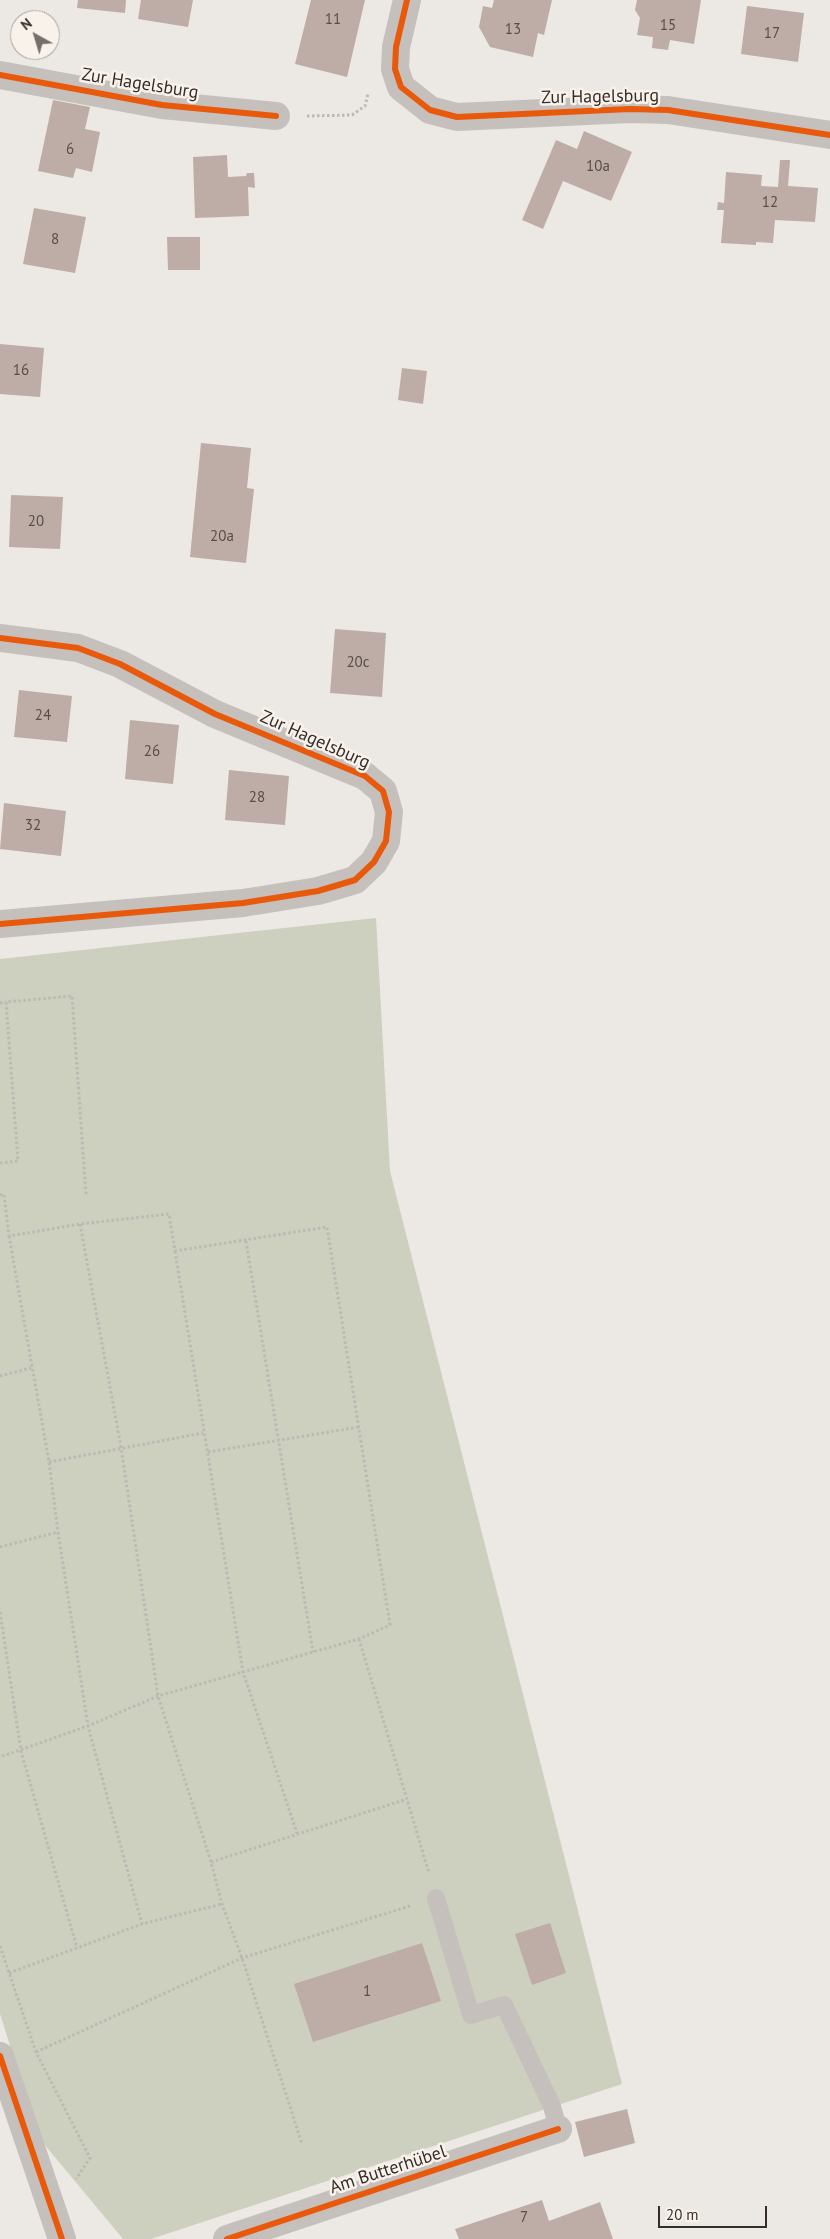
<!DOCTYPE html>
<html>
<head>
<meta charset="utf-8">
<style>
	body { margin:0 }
	#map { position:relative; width:830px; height:2239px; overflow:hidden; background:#ece8e3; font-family:"PT Sans",sans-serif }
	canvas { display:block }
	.north { position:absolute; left:10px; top:10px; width:50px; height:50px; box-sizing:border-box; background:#f8f2eb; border:1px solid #aaa39e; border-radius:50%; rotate:321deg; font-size:14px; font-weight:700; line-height:20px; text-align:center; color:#362d2a }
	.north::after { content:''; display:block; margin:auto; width:18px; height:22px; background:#766e6b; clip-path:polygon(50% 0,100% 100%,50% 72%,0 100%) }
	.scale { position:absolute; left:658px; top:2206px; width:109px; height:22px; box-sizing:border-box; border:2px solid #362d2a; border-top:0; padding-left:6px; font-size:15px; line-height:18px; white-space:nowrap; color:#362d2a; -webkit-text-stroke:4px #f8f2eb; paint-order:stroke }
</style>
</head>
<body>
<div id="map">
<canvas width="830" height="2239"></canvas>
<div class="north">N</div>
<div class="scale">20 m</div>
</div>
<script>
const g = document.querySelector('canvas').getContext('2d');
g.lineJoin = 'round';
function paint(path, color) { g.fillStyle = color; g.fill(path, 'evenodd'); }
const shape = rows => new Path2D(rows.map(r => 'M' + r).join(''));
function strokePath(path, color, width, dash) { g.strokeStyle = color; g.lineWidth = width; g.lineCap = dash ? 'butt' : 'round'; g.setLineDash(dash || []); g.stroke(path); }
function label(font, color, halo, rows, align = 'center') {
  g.font = font + ' "PT Sans",sans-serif'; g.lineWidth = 5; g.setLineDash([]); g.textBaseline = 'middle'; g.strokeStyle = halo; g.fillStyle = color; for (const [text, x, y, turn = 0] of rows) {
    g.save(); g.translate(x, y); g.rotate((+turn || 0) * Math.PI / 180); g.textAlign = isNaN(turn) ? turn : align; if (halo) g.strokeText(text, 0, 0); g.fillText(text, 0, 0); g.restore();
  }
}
const green = shape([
	[376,918,390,1171,622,2084,151,2239,123,2239,39,2138,0,2014,0,959]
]);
const building = shape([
	[78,0,126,0,125,13,77,8],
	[141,0,193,0,188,27,138,19],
	[311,0,365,0,347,77,295,64],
	[494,0,552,0,544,35,538,33,533,57,490,47,479,27,483,6,492,8],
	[637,0,701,0,694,44,670,40,668,50,652,48,653,37,637,35,640,18,635,10],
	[747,6,804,13,798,62,741,54],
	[53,100,90,107,85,129,100,132,92,172,76,168,73,178,38,171],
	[584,131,632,152,611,201,563,181,543,229,522,220,556,140,577,149],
	[227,155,228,177,246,176,247,173,254,173,255,188,248,187,249,216,195,218,193,157],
	[780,160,790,160,788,186,818,188,815,222,775,220,773,243,756,242,756,245,721,243,724,210,717,210,718,202,724,203,726,172,762,175,761,186,778,187],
	[34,208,86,217,75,273,23,264],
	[167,237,200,237,200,270,168,270],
	[0,344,44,348,40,397,0,394],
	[402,368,427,371,423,404,398,400],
	[201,443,251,448,247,488,254,489,246,563,190,557],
	[11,495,63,497,60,549,9,547],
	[335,629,386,633,382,697,330,693],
	[19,690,72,696,67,742,14,737],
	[130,720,179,725,173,784,125,779],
	[229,770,289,776,285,825,225,820],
	[4,803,66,811,61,856,0,849],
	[550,1923,566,1973,532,1985,515,1934],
	[422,1943,441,2001,313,2042,294,1984],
	[627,2109,635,2143,584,2157,575,2122],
	[542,2200,549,2221,600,2202,613,2239,459,2239,455,2229]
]);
const path = shape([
	[307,116,352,115,365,106,368,94],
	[0,1003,6,1002],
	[0,1163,18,1161,6,1002,72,996,86,1195],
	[0,1195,4,1194,9,1236,80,1224,169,1214,175,1251,327,1227,390,1625,359,1639,158,1696,88,1726,0,1757],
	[80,1224,121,1447,158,1696,211,1862,222,1904,242,1958,302,2144],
	[9,1236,49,1462,58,1532,88,1726,142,1924],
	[246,1241,313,1652],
	[175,1251,243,1672,297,1833],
	[0,1376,31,1368],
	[208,1452,359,1427],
	[49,1462,203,1433],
	[0,1547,58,1532],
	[0,1612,21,1751,77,1948],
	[359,1639,429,1873],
	[211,1862,407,1799],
	[0,1946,36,2052,90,2158,76,2179],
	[9,1973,142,1924,222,1904],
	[36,2052,242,1958,410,1906]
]);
const lane = shape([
	[436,1898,471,2015,504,2005,552,2106,558,2129]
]);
const street = shape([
	[407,0,396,47,395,69,401,87,430,110,457,117,630,109,668,110,830,135],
	[0,75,162,105,276,116],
	[0,638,78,648,120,664,215,714,365,776,383,791,389,812,386,841,374,862,355,880,318,891,243,903,0,924],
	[0,2056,62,2239],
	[227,2239,558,2129]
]);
const cycleway = shape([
	[407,0,396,47,395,69,401,87,430,110,457,117,630,109,668,110,830,135],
	[0,75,162,105,276,116],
	[0,638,78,648,120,664,215,714,365,776,383,791,389,812,386,841,374,862,355,880,318,891,243,903,0,924],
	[0,2056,62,2239],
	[227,2239,558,2129]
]);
const numberNames = [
	["11",333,20],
	["15",668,26],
	["13",513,30],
	["17",772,34],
	["6",70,150],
	["10a",598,167],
	["12",770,203],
	["8",55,240],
	["16",21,371],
	["20",36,522],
	["20a",222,537],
	["20c",358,663],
	["24",43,716],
	["26",152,752],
	["28",257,798],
	["32",33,826],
	["1",367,1992],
	["7",524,2218]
];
const streetNames = [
	["Zur Hagelsburg",140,84,9],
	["Zur Hagelsburg",600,97,-1],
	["Zur Hagelsburg",315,740,24],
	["Am Butterhübel",388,2170,-18]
];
paint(green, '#cdd0be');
paint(building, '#beada6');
strokePath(path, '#beb8b4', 3, [2.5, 2.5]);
strokePath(lane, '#c5c0bc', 18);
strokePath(street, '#c5c0bc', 28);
strokePath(cycleway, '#e8590c', 6);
label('15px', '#584d49', null, numberNames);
label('18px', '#362d2a', '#f8f2eb', streetNames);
</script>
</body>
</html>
